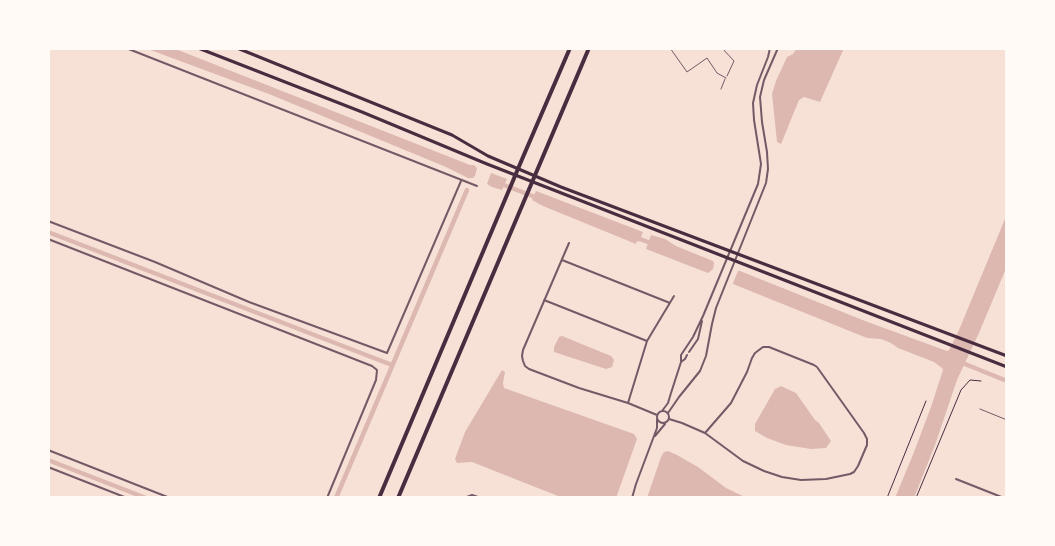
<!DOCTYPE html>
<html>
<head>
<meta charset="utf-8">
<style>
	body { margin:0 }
	#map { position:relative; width:1055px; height:546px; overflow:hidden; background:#f7e1d7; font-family:"Varela Round",sans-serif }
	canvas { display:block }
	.frame { position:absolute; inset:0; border:50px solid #fffaf5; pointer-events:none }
</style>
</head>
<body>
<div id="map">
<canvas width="1055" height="546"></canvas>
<div class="frame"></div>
</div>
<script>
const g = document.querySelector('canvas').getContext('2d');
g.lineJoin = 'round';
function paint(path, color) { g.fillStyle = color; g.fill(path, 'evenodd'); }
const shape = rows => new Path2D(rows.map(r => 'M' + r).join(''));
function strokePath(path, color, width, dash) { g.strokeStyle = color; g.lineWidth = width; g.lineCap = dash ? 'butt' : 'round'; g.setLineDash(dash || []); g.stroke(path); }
const water = shape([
	[145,48,173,48,470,165,474,165,477,168,475,176,473,178,468,178,446,167,269,94],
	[797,48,844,48,820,102,804,97,799,100,781,144,777,142,772,94,776,81,787,57,793,54],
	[491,173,507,179,502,190,492,187,487,184],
	[536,191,643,232,639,242,637,241,636,244,543,206,532,200],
	[1007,214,1007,266,979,333,957,380,935,445,914,498,895,498,914,452,931,407,943,370,942,368,934,362,898,348,891,343,881,339,867,338,733,284,733,283,738,271,740,271,865,321,947,351,949,350,959,330],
	[651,235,665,239,676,246,713,261,714,263,713,269,708,273,646,249],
	[562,336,611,356,614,360,612,367,606,369,554,352,554,347,559,337],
	[502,370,505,372,503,383,504,388,634,434,637,439,616,498,563,498,472,462,457,463,455,459,465,432],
	[781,386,796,393,815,420,819,423,831,441,826,448,811,449,786,445,767,438,755,431,755,424,775,389],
	[668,451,677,455,698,467,726,488,747,498,647,498,661,457,664,452]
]);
const canal = shape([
	[501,184,538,198],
	[48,232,392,365],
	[635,237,653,244],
	[960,362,1007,381],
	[48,460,146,498],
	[336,498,467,190]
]);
const path = shape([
	[887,498,926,401],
	[916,498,961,390,970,380,981,381]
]);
const service = shape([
	[670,48,687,72,707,58,717,73,726,78],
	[722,48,734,61,727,76],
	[721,89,725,79],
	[980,409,1007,420]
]);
const minor = shape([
	[126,48,477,186],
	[48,221,155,262,249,302,387,353,461,181],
	[48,239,372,366,377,370,376,380,327,498],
	[569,243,523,350,522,356,523,361,525,366,529,369,579,388,628,403,657,415],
	[562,260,670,303],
	[544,300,647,341],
	[689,352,698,339,702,321],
	[681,362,685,359,687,355],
	[628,403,647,341,674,296],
	[662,411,668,403,671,393,681,362,681,355,693,337,703,316,758,184,761,164,754,120,753,103,757,85,768,57,770,48],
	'657 417a6 6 0 1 1 12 0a6 6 0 1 1-12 0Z',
	[668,413,679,397,700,371,706,356,712,324,716,308,766,183,768,169,767,152,762,122,760,97,764,80,778,48],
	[669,419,682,423,705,433,743,461,764,471,782,477,801,480,826,479,850,474,854,472,858,466,867,445,867,439,864,433,817,367,814,365,769,347,763,347,755,353,752,358,747,372,731,403,705,433],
	[655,436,665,424],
	[48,450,170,498],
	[48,467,127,498],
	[956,479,1004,498],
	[464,498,472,495,481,498],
	[632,498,636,484,657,428,657,419]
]);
const secondary = shape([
	[198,48,362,112,487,164,1007,367],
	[237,48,452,135,488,156,561,187,1007,356]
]);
const motorway = shape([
	[379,498,523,157,570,48],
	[398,498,589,48]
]);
paint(water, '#dcb8b0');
strokePath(canal, '#dcb8b0', 4.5);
strokePath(path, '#4a2c40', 1);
strokePath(service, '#755966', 1);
strokePath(minor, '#755966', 2);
strokePath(secondary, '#4a2c40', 3);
strokePath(motorway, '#4a2c40', 4);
</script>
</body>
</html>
